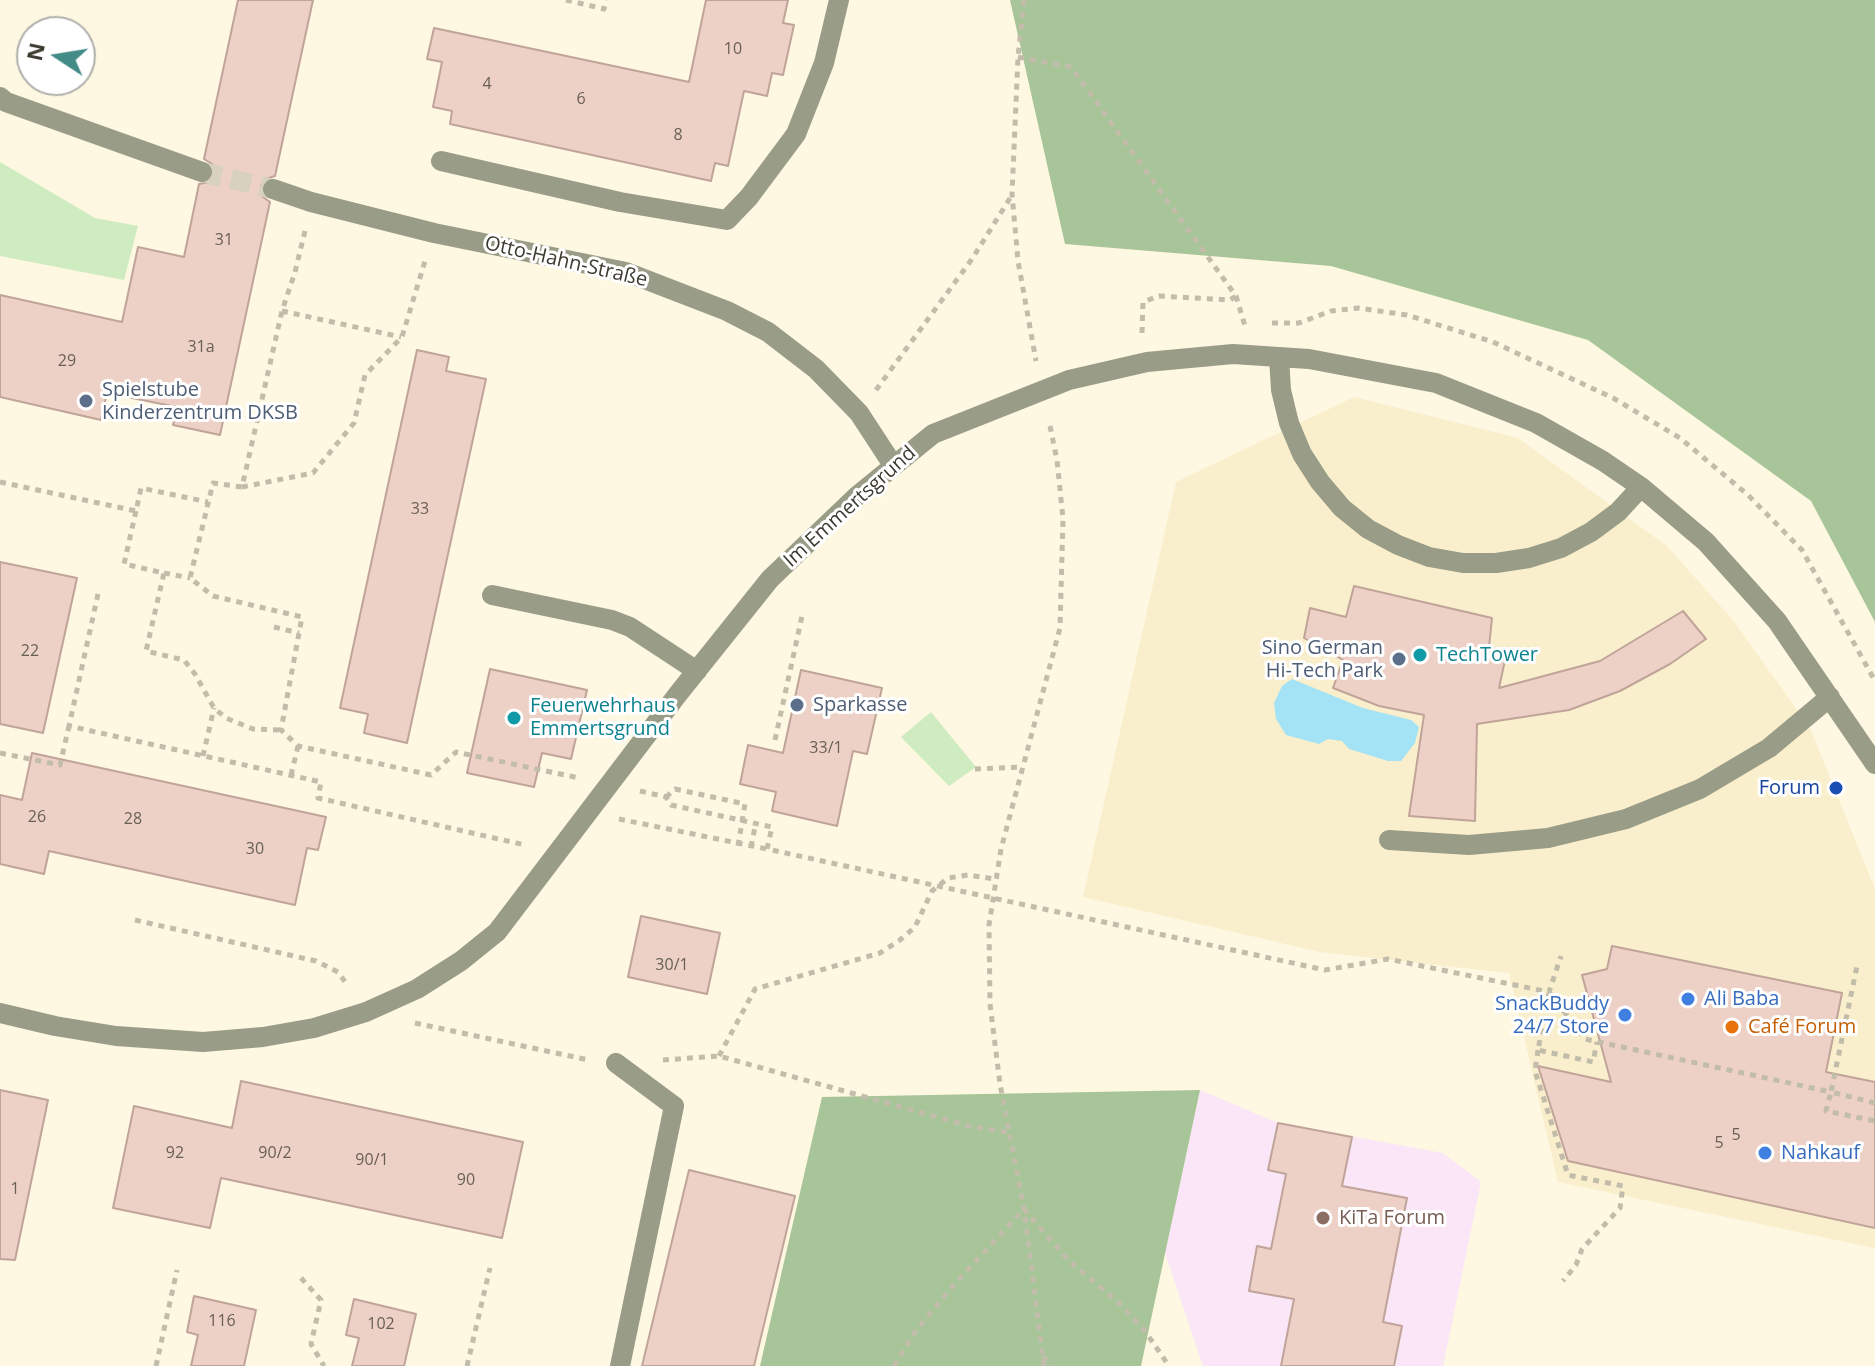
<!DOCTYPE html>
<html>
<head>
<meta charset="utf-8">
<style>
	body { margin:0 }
	#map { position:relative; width:1875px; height:1366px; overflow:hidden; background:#fef7e1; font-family:"Open Sans",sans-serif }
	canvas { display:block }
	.north { position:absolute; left:16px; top:16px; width:80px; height:80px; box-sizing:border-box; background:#fff; border:2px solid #b1b0ac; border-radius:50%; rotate:282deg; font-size:22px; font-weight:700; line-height:32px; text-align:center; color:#3d3a2f }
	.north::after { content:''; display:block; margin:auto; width:28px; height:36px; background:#438b87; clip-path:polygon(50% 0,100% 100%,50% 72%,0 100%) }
</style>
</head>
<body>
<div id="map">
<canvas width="1875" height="1366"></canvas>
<div class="north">N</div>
</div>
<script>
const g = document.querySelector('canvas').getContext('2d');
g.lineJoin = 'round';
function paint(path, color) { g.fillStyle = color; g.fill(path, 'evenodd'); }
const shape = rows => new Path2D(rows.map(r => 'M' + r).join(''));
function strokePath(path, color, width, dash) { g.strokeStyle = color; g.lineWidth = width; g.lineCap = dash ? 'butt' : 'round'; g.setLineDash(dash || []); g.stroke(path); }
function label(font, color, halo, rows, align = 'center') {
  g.font = font + ' "Open Sans",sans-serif'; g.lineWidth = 6; g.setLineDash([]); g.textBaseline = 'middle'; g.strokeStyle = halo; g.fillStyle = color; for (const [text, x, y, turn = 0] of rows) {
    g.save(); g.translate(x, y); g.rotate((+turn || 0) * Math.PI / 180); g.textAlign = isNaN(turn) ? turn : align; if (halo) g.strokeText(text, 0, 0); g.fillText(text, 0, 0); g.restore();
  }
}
const built = shape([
	[1354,397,1518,438,1667,546,1732,619,1810,728,1875,889,1875,1248,1558,1182,1509,973,1320,952,1083,897,1176,482]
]);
const education = shape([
	[1200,1090,1278,1123,1443,1153,1481,1182,1443,1366,1203,1366,1165,1253]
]);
const green = shape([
	[0,162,95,218,138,226,124,280,0,256],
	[931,712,976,767,949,786,901,737]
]);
const forest = shape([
	[1010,0,1875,0,1875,622,1811,501,1588,340,1331,266,1065,244],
	[1200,1090,1141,1366,760,1366,822,1097]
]);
const water = shape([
	[1292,679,1363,708,1411,720,1419,727,1415,743,1401,761,1388,761,1349,749,1342,741,1328,739,1319,744,1286,735,1276,719,1274,703,1282,686]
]);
const building = shape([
	[238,0,313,0,275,176,265,179,261,186,263,197,270,202,220,435,173,425,177,407,107,393,101,420,0,397,0,295,122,322,138,247,184,257,199,184,210,182,214,176,212,164,204,159,238,0],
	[706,0,788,0,783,23,794,25,783,75,772,73,767,96,744,91,728,166,715,163,711,181,450,124,452,111,433,107,442,62,427,59,434,28,689,82,706,0],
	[417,350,449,357,446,371,486,379,407,743,364,733,368,714,340,708,417,350],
	[0,562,77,578,43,733,0,724,0,562],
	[1354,586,1492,618,1489,647,1507,651,1499,688,1600,661,1683,611,1706,639,1670,664,1620,691,1569,710,1477,724,1475,821,1409,816,1424,715,1379,706,1333,688,1343,660,1304,638,1310,608,1346,617,1354,586],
	[490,669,587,690,571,759,542,753,534,787,467,773,490,669],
	[801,670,882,688,867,754,853,751,837,826,772,811,776,792,740,784,748,745,783,753,801,670],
	[32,753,326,817,318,850,307,848,295,905,49,851,44,874,0,864,0,795,22,800,32,753],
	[641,916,720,933,707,994,628,977,641,916],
	[1612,946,1842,993,1826,1072,1875,1082,1875,1228,1568,1161,1538,1066,1611,1082,1582,975,1607,969,1612,946],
	[241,1081,523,1142,502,1238,221,1178,210,1228,113,1208,134,1106,232,1128,241,1081],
	[0,1090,48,1100,15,1260,0,1259,0,1090],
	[1278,1123,1352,1137,1342,1186,1407,1198,1383,1322,1402,1326,1394,1366,1281,1366,1294,1299,1249,1291,1257,1246,1271,1249,1286,1174,1268,1170,1278,1123],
	[689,1170,795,1196,754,1366,642,1366,689,1170],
	[194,1296,256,1310,244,1366,191,1366,198,1335,187,1332,194,1296],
	[354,1299,416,1314,404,1366,352,1366,359,1338,346,1335,354,1299]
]);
const minorTunnel = shape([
	[202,172,273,189]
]);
const path = shape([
	[566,0,604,9,606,0],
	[1024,0,1018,57,1012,194,1018,261,1036,361],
	[1018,57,1071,67,1236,296,1245,326],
	[305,231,295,272,282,311,242,487,213,483,190,578,213,596,302,617,281,730,298,746,431,775,456,752,579,778],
	[282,311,401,337],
	[1272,323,1299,323,1331,311,1358,308,1407,315,1493,342,1613,398,1680,438,1748,495,1802,550,1875,681],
	[1142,333,1143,302,1159,296,1230,300,1236,296],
	[876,390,972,259,1012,195],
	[0,482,136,511,141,488,208,502],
	[242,487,313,473,354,423,365,375,402,337,425,261],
	[136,511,124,564,164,573,146,651,184,660,195,674,214,708,226,718,253,729,281,730],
	[164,573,190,578],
	[98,594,69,726,321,782,318,798,525,845],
	[274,627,299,633],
	[775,740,802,616],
	[0,753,60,765,69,726],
	[203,756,214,708],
	[975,769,1022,767],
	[291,775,298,746],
	[640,791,666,797,671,805,772,827,767,849,1325,970,1388,959,1549,992,1561,956],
	[666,797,675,789,745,804,738,846],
	[619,819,767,849],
	[751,847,755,827],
	[135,920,316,961,338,972,348,986],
	[1549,992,1585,1039,1831,1092,1857,966],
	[1549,993,1538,1050,1593,1062,1597,1042],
	[415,1023,589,1060],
	[1538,1050,1535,1071,1568,1175,1623,1186,1620,1208,1582,1249,1576,1265,1563,1281],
	[719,1056,755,989,880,953,900,940,915,927,932,891,948,878,968,875,995,879],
	[663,1060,719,1056,969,1126,1007,1132],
	[1875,1103,1831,1092,1826,1111,1875,1121],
	[301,1278,321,1300,311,1344,324,1366],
	[1043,1356,1051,1366],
	[156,1366,177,1270],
	[467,1366,490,1268],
	[894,1366,915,1332,951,1288,1024,1209,1068,1260,1119,1303,1145,1331,1169,1366],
	[1044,1366,1024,1209,1000,1084,990,1004,989,925,1001,849,1060,628,1063,519,1057,460,1049,421]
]);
const minor = shape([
	[0,97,6,102,202,172],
	[441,161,620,202,727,220,749,197,796,134,824,63,839,0],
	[273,189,311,202,434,233,626,272,727,311,768,332,816,369,859,413,893,465],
	[1279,357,1281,390,1289,423,1302,454,1320,482,1342,508,1368,529,1398,545,1429,557,1463,563,1496,563,1529,558,1561,548,1591,532,1618,512,1641,487],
	[492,595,612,620,630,627,697,671],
	[1389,840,1469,845,1548,838,1626,819,1700,789,1769,748,1830,697],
	[0,1013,55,1026,116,1036,203,1042,263,1037,314,1028,366,1012,417,989,461,961,497,932,678,694,770,579,857,496,933,434,1069,380,1147,362,1233,354,1309,359,1436,383,1536,423,1603,461,1641,487,1706,542,1777,621,1875,764],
	[616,1063,674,1106,620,1366]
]);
const markers = [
	[86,401,8,"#5c6f8a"],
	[1420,655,8,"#0f9aa8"],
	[1399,659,8,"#5c6f8a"],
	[797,705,8,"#5c6f8a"],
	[514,718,8,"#0f9aa8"],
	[1836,788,8,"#1a4fb4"],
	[1688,999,8,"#3f7fe0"],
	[1625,1015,8,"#3f7fe0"],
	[1732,1027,8,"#e8710a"],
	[1765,1153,8,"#3f7fe0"],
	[1323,1218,8,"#8d6e63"]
];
const numberNames = [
	["10",733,49],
	["4",487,84],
	["6",581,99],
	["8",678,135],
	["31",224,240],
	["31a",201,347],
	["29",67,361],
	["33",420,509],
	["22",30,651],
	["33/1",826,748],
	["26",37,817],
	["28",133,819],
	["30",255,849],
	["30/1",672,965],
	["5",1736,1135],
	["5",1719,1143],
	["92",175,1153],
	["90/2",275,1153],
	["90/1",372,1160],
	["90",466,1180],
	["1",15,1189],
	["116",222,1321],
	["102",381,1324]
];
const streetNames = [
	["Otto-Hahn-Straße",566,262,13],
	["Im Emmertsgrund",850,507,-42]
];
const serviceNames = [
	["Spielstube",102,390],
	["Kinderzentrum DKSB",102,413],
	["Sino German",1383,648,"right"],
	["Hi-Tech Park",1383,671,"right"],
	["Sparkasse",813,705]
];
const cultureNames = [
	["TechTower",1436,655],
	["Feuerwehrhaus",530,706],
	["Emmertsgrund",530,729]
];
const transitNames = [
	["Forum",1820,788]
];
const shopNames = [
	["Ali Baba",1704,999],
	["SnackBuddy",1609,1004,"right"],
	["24/7 Store",1609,1027,"right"],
	["Nahkauf",1781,1153]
];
const foodNames = [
	["Café Forum",1748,1027]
];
const educationNames = [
	["KiTa Forum",1339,1218]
];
paint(built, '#faefcc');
paint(education, '#fae6f6');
paint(green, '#ceecbf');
paint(forest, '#a8c599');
paint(water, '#a3e3f5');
paint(building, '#eed1c6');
strokePath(building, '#c0a499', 2);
strokePath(minorTunnel, '#d7d1bd', 20, [20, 10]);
strokePath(path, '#c2bcaa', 5, [6, 6]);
strokePath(minor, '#999c86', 20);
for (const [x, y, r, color] of markers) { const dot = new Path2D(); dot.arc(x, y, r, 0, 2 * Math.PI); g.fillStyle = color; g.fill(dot); strokePath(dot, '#fff', 3); }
label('16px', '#696055', null, numberNames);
label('20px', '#3d3a2f', '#fff', streetNames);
label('20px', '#4e5e75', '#fff', serviceNames, 'left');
label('20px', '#0d838f', '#fff', cultureNames, 'left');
label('20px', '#164399', '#fff', transitNames, 'right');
label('20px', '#366cbe', '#fff', shopNames, 'left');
label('20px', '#c56008', '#fff', foodNames, 'left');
label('20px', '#785e54', '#fff', educationNames, 'left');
</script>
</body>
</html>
